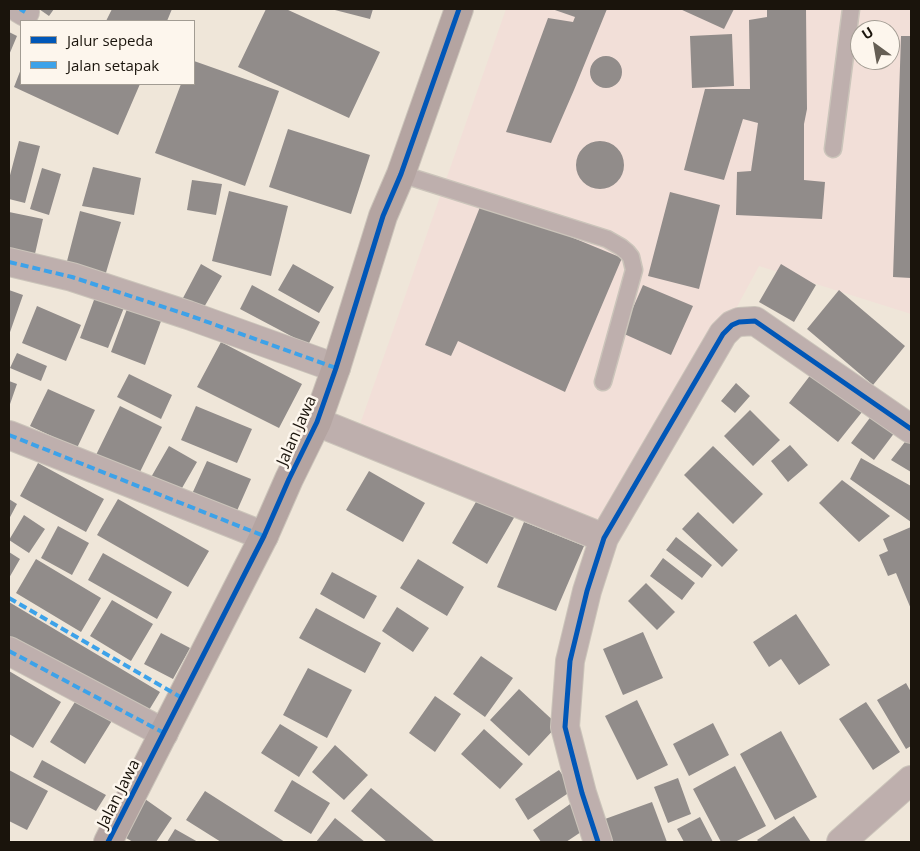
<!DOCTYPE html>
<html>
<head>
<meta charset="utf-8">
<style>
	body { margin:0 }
	#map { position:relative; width:920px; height:851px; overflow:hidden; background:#efe6d9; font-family:"Open Sans",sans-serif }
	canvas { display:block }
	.frame { position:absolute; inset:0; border:10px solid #1a140c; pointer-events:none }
	.legend { position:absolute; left:20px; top:20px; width:175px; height:65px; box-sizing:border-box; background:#fdf6ed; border:1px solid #a29c93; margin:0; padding:6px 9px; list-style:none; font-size:15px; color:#1a140c }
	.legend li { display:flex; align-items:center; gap:10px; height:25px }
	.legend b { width:25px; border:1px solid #a29c93 }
	.north { position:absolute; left:850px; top:20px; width:50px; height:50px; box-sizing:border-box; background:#fdf6ed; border:1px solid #a29c93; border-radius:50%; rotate:328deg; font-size:14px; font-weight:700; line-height:20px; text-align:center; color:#1a140c }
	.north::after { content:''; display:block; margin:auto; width:18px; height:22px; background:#655e54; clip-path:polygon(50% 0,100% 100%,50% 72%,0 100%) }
</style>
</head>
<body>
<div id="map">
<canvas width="920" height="851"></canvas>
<div class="frame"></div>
<ul class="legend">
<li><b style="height:6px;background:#0057b8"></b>Jalur sepeda</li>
<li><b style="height:6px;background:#3da2e9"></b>Jalan setapak</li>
</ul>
<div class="north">U</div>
</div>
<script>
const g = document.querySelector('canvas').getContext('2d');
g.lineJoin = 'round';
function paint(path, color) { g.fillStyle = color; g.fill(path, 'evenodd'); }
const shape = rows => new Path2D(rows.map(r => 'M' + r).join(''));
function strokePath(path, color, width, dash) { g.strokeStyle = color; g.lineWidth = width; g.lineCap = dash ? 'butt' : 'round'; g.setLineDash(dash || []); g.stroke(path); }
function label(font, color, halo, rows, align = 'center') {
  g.font = font + ' "Open Sans",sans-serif'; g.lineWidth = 5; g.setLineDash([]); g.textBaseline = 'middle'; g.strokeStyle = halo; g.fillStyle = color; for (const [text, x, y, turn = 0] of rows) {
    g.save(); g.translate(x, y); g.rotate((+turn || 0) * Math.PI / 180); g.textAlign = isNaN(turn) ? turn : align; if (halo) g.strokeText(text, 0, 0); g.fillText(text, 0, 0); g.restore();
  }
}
const industrial = shape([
	[506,9,911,9,911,314,759,266,618,528,358,430],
	[860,30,890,30,890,60,860,60]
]);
const building = shape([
	[39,9,54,9,49,16],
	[112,9,172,9,167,21,106,21],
	[266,9,286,9,380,52,349,118,238,67],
	[331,9,373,9,370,19],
	[552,9,607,9,574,90,551,143,506,132,548,18,573,22,575,17],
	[680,9,734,9,724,29],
	[767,9,806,9,807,109,804,124,804,180,825,182,822,219,736,215,737,172,751,171,758,123,743,119,724,180,684,170,705,89,750,89,749,20,767,17],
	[9,32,17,36,9,55],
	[732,34,734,86,692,88,690,36],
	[901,36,911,36,911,278,893,277],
	'590 72a16 16 0 1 1 32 0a16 16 0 1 1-32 0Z',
	[194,61,279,91,245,186,155,153,181,84,194,84],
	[21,69,21,84,140,84,118,135,14,87],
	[288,129,370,155,351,214,269,187],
	'576 165a24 24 0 1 1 48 0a24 24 0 1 1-48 0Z',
	[19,141,40,146,25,203,9,199,9,179],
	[93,167,141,178,134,215,82,206],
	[42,168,61,174,49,215,30,209],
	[192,180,222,184,216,215,187,210],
	[229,191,288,206,271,276,212,261],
	[670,192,720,205,699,289,648,276],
	[482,202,508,211,622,258,565,392,458,341,451,356,425,345],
	[80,211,121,222,105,276,66,265],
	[9,212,43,219,34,258,9,252],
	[201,264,222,276,203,309,183,298],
	[293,264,334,287,319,313,278,290],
	[781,264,816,285,794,322,759,302],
	[252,285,320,322,308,345,240,309],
	[643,285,693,306,671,355,622,333],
	[98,289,127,300,108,348,80,338],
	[9,290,23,295,9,335],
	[839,290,905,346,873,385,807,329],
	[130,301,164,313,145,365,111,352],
	[37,306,81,325,66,361,22,343],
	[221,342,302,384,279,428,197,387],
	[17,353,47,366,41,381,10,368],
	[812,373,862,412,838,442,789,403],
	[129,374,172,395,161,419,117,397],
	[9,381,17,384,9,407],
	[736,383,750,396,735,413,721,401],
	[48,389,95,410,77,448,30,426],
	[120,406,162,427,138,476,96,455],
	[196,406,252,429,237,463,181,440],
	[750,410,780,440,753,466,724,436],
	[872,415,895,432,874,460,851,443],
	[911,434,911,472,891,460],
	[790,445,808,465,788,482,771,461],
	[169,446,197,462,178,495,150,479],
	[713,446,763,494,733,524,684,475],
	[861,458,911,486,911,522,850,479],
	[207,461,251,479,236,513,192,494],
	[38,463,104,499,86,532,20,496],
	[369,471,425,503,403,542,346,510],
	[842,480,890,516,859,542,819,503],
	[480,495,515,516,487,564,452,543],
	[9,499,17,504,9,519],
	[118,499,209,551,188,587,97,535],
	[698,512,738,550,722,567,682,529],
	[24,515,45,529,29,553,9,540],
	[524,522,584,546,556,611,497,587],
	[58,526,89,543,72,575,41,558],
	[911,527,911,609,896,573,888,576,879,555,888,551,883,539],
	[676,537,712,565,702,578,666,550],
	[9,552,20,559,9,578],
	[103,553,172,592,157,619,88,580],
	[663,558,695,583,682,600,650,576],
	[36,559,101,598,81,632,16,593],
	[418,559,464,587,447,616,400,588],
	[332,572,377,596,364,619,320,594],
	[646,583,675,612,657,630,628,601],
	[112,600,153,624,131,661,90,636],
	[9,602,160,692,143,720,9,641],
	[397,607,429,628,413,652,382,631],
	[316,608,381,643,365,673,299,638],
	[796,614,830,665,799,685,781,659,769,667,753,642],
	[643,632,663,678,623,695,603,649],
	[161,633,190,648,173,679,144,664],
	[481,656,513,678,485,717,453,694],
	[308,668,352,690,327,738,283,715],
	[9,671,61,702,33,748,9,734],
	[906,683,911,692,911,746,906,749,877,700],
	[519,689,558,725,529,756,490,720],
	[435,696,461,714,435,752,409,733],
	[78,697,113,719,85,764,50,742],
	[637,700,668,765,637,780,605,716],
	[866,702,900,752,873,770,839,719],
	[713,723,729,755,689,776,673,744],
	[280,724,318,747,299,777,261,753],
	[484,729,523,764,500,789,461,754],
	[781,731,817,797,775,820,740,754],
	[335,745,368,775,344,800,312,772],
	[42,760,106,795,96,811,33,777],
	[735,766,766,826,735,842,721,842,693,789],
	[9,770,48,791,27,830,9,821],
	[559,770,573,790,528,820,515,799],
	[678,778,691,814,668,823,654,787],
	[292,780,330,803,311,834,274,811],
	[371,788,435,842,387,842,351,811],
	[205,791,285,842,221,842,186,820],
	[145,799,172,818,156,842,133,842,121,835],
	[573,802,590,826,566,842,541,842,533,830],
	[652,802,667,842,613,842,605,819],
	[794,816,811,842,759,842,757,840],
	[700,817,713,842,684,842,677,829],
	[335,818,365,842,316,842],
	[175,829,198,842,167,842]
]);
const lane = shape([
	[833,149,851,9],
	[401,174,607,239,621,247,627,252,631,257,634,270,603,382]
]);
const street = shape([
	[20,9,25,12],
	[9,262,72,277,188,315,336,368],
	[317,422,604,538],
	[9,435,264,536],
	[9,651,164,733],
	[598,842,582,793,565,727,570,661,587,591,604,538,723,334,732,325,739,322,755,321,911,429],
	[841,842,911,780]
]);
const secondary = shape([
	[108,842,264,536,289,479,317,422,336,368,383,216,401,174,459,9]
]);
const quiet = shape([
	[20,9,25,12],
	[9,262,72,277,188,315,336,368],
	[9,435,264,536],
	[9,598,182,698],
	[9,651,164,733]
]);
const cycleway = shape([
	[108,842,264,536,289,479,317,422,336,368,383,216,401,174,459,9],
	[598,842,582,793,565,727,570,661,587,591,604,538,723,334,732,325,739,322,755,321,911,429]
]);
const streetNames = [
	["Jalan Jawa",297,431,-66],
	["Jalan Jawa",119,794,-63]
];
paint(industrial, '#f2dfd8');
paint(building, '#918c8a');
strokePath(lane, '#cbc4ba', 19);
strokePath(street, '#cbc4ba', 30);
strokePath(secondary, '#cbc4ba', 30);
strokePath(lane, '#beafad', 16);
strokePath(street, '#beafad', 28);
strokePath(secondary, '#b4a4a1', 28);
strokePath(quiet, '#3da2e9', 4, [8, 4]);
strokePath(cycleway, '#0057b8', 5);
label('16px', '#1a140c', '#fdf6ed', streetNames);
</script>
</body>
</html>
